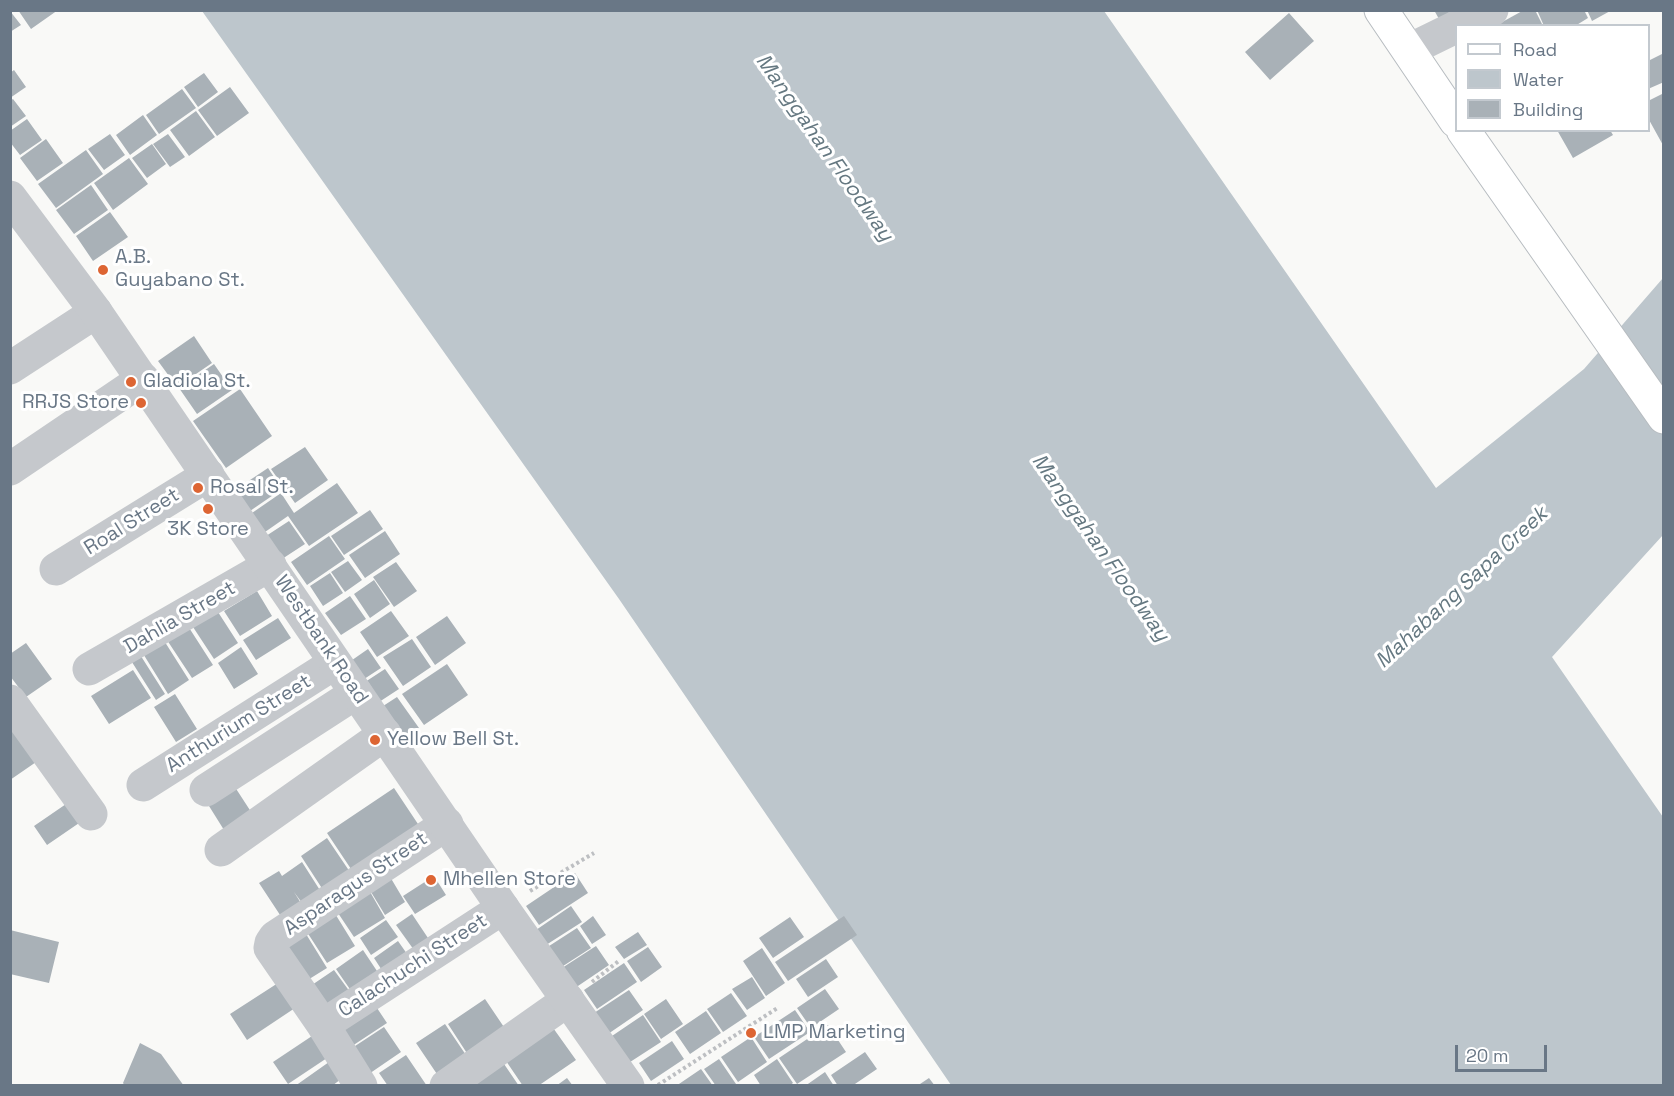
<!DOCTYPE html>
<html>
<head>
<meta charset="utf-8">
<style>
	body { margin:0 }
	#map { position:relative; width:1674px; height:1096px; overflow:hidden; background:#f9f9f7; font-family:"Space Grotesk",sans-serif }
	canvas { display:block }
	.frame { position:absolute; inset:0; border:12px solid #697786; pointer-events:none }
	.legend { position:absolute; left:1455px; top:24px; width:195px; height:108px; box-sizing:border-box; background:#fff; border:2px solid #c3c9cf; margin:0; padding:8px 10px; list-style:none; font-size:18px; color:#697786 }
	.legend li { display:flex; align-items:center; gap:12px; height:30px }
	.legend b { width:30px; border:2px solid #c3c9cf }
	.scale { position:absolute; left:1455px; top:1045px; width:92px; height:27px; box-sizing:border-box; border:3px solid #697786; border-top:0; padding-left:8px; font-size:18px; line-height:21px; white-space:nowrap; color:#697786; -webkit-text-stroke:4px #fff; paint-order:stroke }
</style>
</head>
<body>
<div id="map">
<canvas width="1674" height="1096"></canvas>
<div class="frame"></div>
<ul class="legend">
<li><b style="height:8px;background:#fff"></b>Road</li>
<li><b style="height:16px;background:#bdc6cc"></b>Water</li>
<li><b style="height:16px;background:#a9b1b7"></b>Building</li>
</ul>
<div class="scale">20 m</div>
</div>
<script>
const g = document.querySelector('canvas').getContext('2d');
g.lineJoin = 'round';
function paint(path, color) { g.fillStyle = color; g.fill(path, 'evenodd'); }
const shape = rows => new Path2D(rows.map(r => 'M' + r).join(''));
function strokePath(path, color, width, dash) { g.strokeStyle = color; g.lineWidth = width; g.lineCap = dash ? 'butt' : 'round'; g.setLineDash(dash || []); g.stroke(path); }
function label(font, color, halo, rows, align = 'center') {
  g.font = font + ' "Space Grotesk",sans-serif'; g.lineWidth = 6; g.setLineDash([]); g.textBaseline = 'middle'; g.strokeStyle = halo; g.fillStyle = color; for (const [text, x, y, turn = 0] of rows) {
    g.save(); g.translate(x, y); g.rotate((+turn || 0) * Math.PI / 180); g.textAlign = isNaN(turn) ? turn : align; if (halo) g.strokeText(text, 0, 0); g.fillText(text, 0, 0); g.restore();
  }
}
const water = shape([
	[202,11,1104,11,1436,488,1584,369,1663,278,1663,535,1552,657,1663,817,1663,1085,951,1085,619,599]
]);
const building = shape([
	[18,10,58,10,31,29],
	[1434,10,1453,10,1439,19],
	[1524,10,1535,10,1543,26,1495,26],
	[1537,10,1584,10,1588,18,1575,26,1544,26],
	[1587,10,1612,10,1592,21],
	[10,11,21,25,10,32],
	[1289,13,1314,41,1270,80,1245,52],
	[1664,53,1664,82,1648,89,1648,61],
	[14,70,26,87,10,98,10,73],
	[204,73,218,92,198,107,184,87],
	[230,87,249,113,217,136,198,110],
	[182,89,196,108,159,134,146,115],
	[1664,93,1664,147,1648,118,1648,101],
	[13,99,26,116,10,127,10,101],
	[196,111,215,137,189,156,170,130],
	[143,115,157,135,130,155,116,135],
	[27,119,42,140,20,155,10,142,10,131],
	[1557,130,1610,130,1613,135,1573,158],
	[110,134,125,155,104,170,88,149],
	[168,134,185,157,170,167,153,144],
	[46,139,63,163,37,181,20,158],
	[152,144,166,164,147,178,132,158],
	[86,150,103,174,56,208,38,184],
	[129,158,148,184,113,210,94,183],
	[91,185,108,210,74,234,56,210],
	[110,212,128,237,93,261,76,236],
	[194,336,212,363,177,387,158,361],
	[214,364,232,390,197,414,179,388],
	[240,389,272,436,226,468,193,421],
	[305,447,328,480,295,503,271,469],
	[268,468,282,489,250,511,235,490],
	[337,483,358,513,309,546,288,516,265,532,252,513,281,493,294,513],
	[370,510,383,529,344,555,331,536],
	[289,521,305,544,282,559,266,536],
	[385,531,400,554,365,578,349,555],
	[329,536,345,559,307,585,291,562],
	[348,561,362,580,345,592,331,572],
	[396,562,417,591,394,607,373,577],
	[330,573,343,593,323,606,310,586],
	[374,580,390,604,370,618,354,594],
	[257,591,272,616,240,636,224,611],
	[350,596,366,619,341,635,325,613],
	[391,611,409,636,377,657,360,632],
	[218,612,238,643,214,659,193,627],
	[447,616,466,643,435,665,416,637],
	[278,618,291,638,256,660,243,640],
	[186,623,213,665,192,678,165,637],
	[163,639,189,680,168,694,142,652],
	[412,639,431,667,403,686,383,657],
	[26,643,52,679,26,697,10,676,10,654],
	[241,647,258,674,234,689,218,663],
	[368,649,381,668,358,683,345,665],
	[139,653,165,694,156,700,130,659],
	[447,664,468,695,424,725,402,694],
	[385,669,399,689,376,704,362,684],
	[133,670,151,698,109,724,91,696],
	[175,694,197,729,176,742,154,707],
	[397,697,419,728,401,740,380,708],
	[16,727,39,760,10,780,10,731],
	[231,781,257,821,229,838,204,798],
	[394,788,424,833,357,878,327,833],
	[69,802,82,821,47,845,34,826],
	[327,838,352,875,325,893,301,856],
	[302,862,323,895,305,907,294,892,304,908,284,921,259,883,279,871,282,876],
	[575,873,588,893,539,925,526,906],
	[389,875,405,902,385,915,368,887],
	[434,876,446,895,415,914,403,896],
	[369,890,385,918,354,937,336,910],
	[571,906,582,922,546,945,536,930],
	[334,912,355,946,327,963,305,929],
	[412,914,434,947,419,957,396,925],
	[593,916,606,935,592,944,580,926],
	[844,916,857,935,788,981,775,962],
	[790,917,804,937,773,958,759,938],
	[386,920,398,937,371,955,360,938],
	[577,928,591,948,560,968,546,948],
	[10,930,59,942,49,983,10,974],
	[638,932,647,945,624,959,615,947],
	[306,934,327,968,298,986,277,952],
	[398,941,412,961,387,978,374,958],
	[596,946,609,965,575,988,562,968],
	[648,947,662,967,641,982,627,961],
	[762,948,785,983,766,996,743,961],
	[363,950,383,980,356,998,336,969],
	[826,959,838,977,808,997,796,979],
	[624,963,637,982,597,1009,584,990],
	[334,970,350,992,322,1011,306,989],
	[752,977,765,998,747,1010,732,989],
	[278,983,295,1008,247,1040,230,1014],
	[825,989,839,1009,811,1028,797,1008],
	[629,990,643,1010,608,1034,594,1013],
	[731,993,747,1016,723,1032,707,1009],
	[485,999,510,1036,472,1061,448,1024],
	[666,999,683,1024,661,1039,644,1014],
	[377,1008,387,1023,346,1050,335,1035],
	[795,1010,810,1032,769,1059,754,1037],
	[706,1011,721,1033,690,1054,675,1032],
	[643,1015,661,1042,627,1064,609,1038],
	[445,1024,472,1064,443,1083,416,1043],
	[551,1025,576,1060,538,1086,523,1086,504,1058],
	[828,1025,846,1052,797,1084,779,1058],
	[384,1027,401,1052,363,1078,346,1052],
	[315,1034,330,1056,288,1084,273,1062],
	[751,1037,767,1062,738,1082,721,1057],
	[672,1041,684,1059,651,1081,639,1063],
	[140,1043,161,1054,184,1086,125,1086,123,1083],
	[865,1052,877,1069,852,1086,838,1086,831,1075],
	[406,1055,427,1086,388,1086,379,1073],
	[719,1059,736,1084,733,1086,716,1086,704,1069],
	[777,1059,793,1083,789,1086,761,1086,754,1075],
	[502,1061,519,1086,473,1086],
	[329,1062,341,1079,332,1086,295,1086],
	[701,1069,713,1086,676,1086],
	[825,1072,834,1086,805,1086],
	[567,1078,573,1086,556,1086],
	[929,1078,935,1086,917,1086]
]);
const path = shape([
	[530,891,594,853],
	[592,982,620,960],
	[658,1085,779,1007]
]);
const minor = shape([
	[1461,26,1492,10],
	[1409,50,1456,27],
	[10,368,96,312],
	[10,469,143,379],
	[56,569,208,475],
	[89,669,270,565],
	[10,701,91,814],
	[143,785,335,663],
	[206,790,356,693],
	[221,850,385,734],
	[323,1025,503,908],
	[361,1086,323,1025,270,948,271,943,275,937,447,824],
	[446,1086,568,1000]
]);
const tertiary = shape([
	[10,197,96,312,503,908,628,1086]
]);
const secondary = shape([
	[1381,10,1456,121],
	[1463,130,1664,417]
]);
const markers = [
	[103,270,6,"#dd6533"],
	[131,382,6,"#dd6533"],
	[141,403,6,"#dd6533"],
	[198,488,6,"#dd6533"],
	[208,509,6,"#dd6533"],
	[375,740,6,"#dd6533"],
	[431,880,6,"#dd6533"],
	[751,1033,6,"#dd6533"]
];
const poiNames = [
	["A.B.",115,258],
	["Guyabano St.",115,281],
	["Gladiola St.",143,382],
	["RRJS Store",129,403,"right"],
	["Rosal St.",210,488],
	["3K Store",208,530,"center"],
	["Yellow Bell St.",387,740],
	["Mhellen Store",443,880],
	["LMP Marketing",763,1033]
];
const streetNames = [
	["Roal Street",132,522,-32],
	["Dahlia Street",180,618,-30],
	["Westbank Road",321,640,56],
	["Anthurium Street",239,724,-32],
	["Asparagus Street",356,884,-34],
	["Calachuchi Street",413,966,-33]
];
const waterNames = [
	["Manggahan Floodway",824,148,55],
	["Manggahan Floodway",1100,548,55],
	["Mahabang Sapa Creek",1462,588,-43]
];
paint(water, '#bdc6cc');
paint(building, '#a9b1b7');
strokePath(secondary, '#b7bcc0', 35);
strokePath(path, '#bdbfc2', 4, [3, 3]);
strokePath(minor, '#c5c8cc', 33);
strokePath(tertiary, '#c5c8cc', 33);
strokePath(secondary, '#fff', 33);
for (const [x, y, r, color] of markers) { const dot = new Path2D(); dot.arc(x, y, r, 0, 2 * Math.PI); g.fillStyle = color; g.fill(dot); strokePath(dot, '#fff', 2); }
label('20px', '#697786', '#fff', poiNames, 'left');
label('20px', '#697786', '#fff', streetNames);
label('italic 21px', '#657881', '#fff', waterNames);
</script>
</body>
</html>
